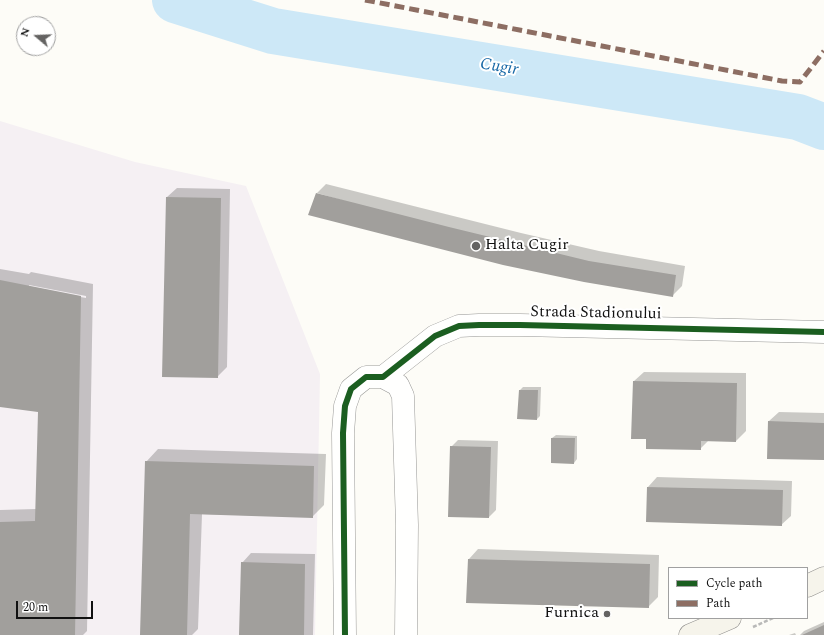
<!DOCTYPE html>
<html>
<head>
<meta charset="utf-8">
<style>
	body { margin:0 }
	#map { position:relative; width:824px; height:635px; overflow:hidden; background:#fdfcf7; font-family:Spectral,serif }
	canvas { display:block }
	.legend { position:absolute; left:668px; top:567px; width:140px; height:52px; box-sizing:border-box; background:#fff; border:1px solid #a0a0a0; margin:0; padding:5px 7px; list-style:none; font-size:12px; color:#111 }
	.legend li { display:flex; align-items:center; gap:8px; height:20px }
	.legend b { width:20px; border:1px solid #a0a0a0 }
	.north { position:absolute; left:16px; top:16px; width:40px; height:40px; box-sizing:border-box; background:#fff; border:1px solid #a0a0a0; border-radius:50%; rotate:289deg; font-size:11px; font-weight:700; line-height:16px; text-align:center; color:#111 }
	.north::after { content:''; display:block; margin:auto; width:14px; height:18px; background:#646362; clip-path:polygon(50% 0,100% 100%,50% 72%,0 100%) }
	.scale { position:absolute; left:16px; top:601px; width:77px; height:18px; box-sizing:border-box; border:2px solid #111; border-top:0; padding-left:5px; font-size:12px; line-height:14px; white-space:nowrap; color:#111; -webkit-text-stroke:3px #fff; paint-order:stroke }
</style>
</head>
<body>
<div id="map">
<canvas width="824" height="635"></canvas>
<ul class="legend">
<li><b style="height:5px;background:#1b5e20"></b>Cycle path</li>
<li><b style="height:5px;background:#8d6e63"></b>Path</li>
</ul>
<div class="north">N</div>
<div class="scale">20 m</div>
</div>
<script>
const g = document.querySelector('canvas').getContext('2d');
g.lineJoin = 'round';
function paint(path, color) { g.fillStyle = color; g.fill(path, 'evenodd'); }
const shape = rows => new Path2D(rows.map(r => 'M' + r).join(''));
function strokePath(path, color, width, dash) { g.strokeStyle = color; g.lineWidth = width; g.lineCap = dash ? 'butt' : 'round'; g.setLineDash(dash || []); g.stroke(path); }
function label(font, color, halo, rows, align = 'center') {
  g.font = font + ' Spectral,serif'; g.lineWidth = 4; g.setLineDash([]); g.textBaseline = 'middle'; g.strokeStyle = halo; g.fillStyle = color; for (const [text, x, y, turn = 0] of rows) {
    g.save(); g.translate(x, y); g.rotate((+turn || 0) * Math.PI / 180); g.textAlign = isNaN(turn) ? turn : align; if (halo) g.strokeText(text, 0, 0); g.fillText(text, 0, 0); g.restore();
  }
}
const industrial = shape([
	[0,121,135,162,246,186,320,374,315,635,0,635]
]);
const shadow = shape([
	[326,184,521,233,599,251,685,266,682,286,672,296,317,193],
	[177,188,230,189,227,367,217,377,167,197],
	[0,269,29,274,31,272,93,284,87,631,83,635,0,635,0,510,36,509,39,411,0,406],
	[29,285,86,296,86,298,29,287],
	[644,372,746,373,746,431,736,441,709,440,700,449,647,438,634,381],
	[523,387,541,387,540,416,537,419,520,390],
	[779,412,824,413,824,459,769,421],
	[556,435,577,436,577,459,574,463,552,438],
	[458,440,498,441,496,510,489,517,451,447],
	[158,449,326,454,324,505,312,517,202,514,198,629,192,635,141,635,146,462],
	[657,477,792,481,791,516,781,525,648,487],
	[478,549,659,555,658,597,648,607,469,559],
	[251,553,315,554,313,635,240,635,242,563],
	[824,622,824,635,800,635,804,631],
	[795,633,796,635,789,635]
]);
const river = shape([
	[175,0,273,31,798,117,824,127]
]);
const building = shape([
	[316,193,449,227,589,261,676,275,673,297,584,282,503,265,308,215],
	[166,197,221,198,218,378,162,377],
	[0,280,81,296,75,635,0,635,0,522,35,521,38,412,0,407],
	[633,381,737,383,736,442,701,441,701,450,646,449,646,439,631,439],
	[519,390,538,390,537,420,517,419],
	[768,421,824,423,824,460,767,459],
	[551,438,575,438,574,464,551,463],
	[450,446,491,447,489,518,448,517],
	[145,461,314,466,313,518,190,514,187,635,140,635],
	[647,487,783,490,782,526,646,522],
	[468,559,650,564,649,608,466,603],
	[241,562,305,564,304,635,239,635],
	[824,625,824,635,802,635]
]);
const path = shape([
	[753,627,773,618]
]);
const street = shape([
	[383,377,435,336,459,326,479,325,520,325,824,332],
	[383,377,398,385,403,396,407,525,406,635],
	[345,635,343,433,345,406,351,389,366,377,383,377]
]);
const secondary = shape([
	[807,586,824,578],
	[690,635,730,618]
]);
const quiet = shape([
	[365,0,782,81,800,82,824,51]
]);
const cycleway = shape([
	[345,635,343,433,345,406,351,389,366,377,383,377,435,336,459,326,479,325,520,325,824,332]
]);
const markers = [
	[476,246,5,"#646362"],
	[607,614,4,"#646362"]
];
const poiNames = [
	["Halta Cugir",485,246],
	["Furnica",599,614,"right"]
];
const streetNames = [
	["Strada Stadionului",596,314,1]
];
const waterNames = [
	["Cugir",499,68,9]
];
paint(industrial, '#f5f0f3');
paint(shadow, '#0003');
strokePath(river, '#cde8f7', 46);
paint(building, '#a19f9c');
strokePath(street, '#979795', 23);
strokePath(secondary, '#8e8d8b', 23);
strokePath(path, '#b9b9b8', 2.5, [4, 2]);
strokePath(street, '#fffffe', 22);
strokePath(secondary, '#f6f4eb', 22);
strokePath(quiet, '#8d6e63', 5, [10, 5]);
strokePath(cycleway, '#1b5e20', 6);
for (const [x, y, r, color] of markers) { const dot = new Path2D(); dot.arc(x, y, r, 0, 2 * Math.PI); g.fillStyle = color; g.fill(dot); strokePath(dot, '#fff', 1.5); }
label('16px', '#111', '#fff', poiNames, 'left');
label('16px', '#111', '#fff', streetNames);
label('italic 17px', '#1768a6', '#fff', waterNames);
</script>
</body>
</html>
